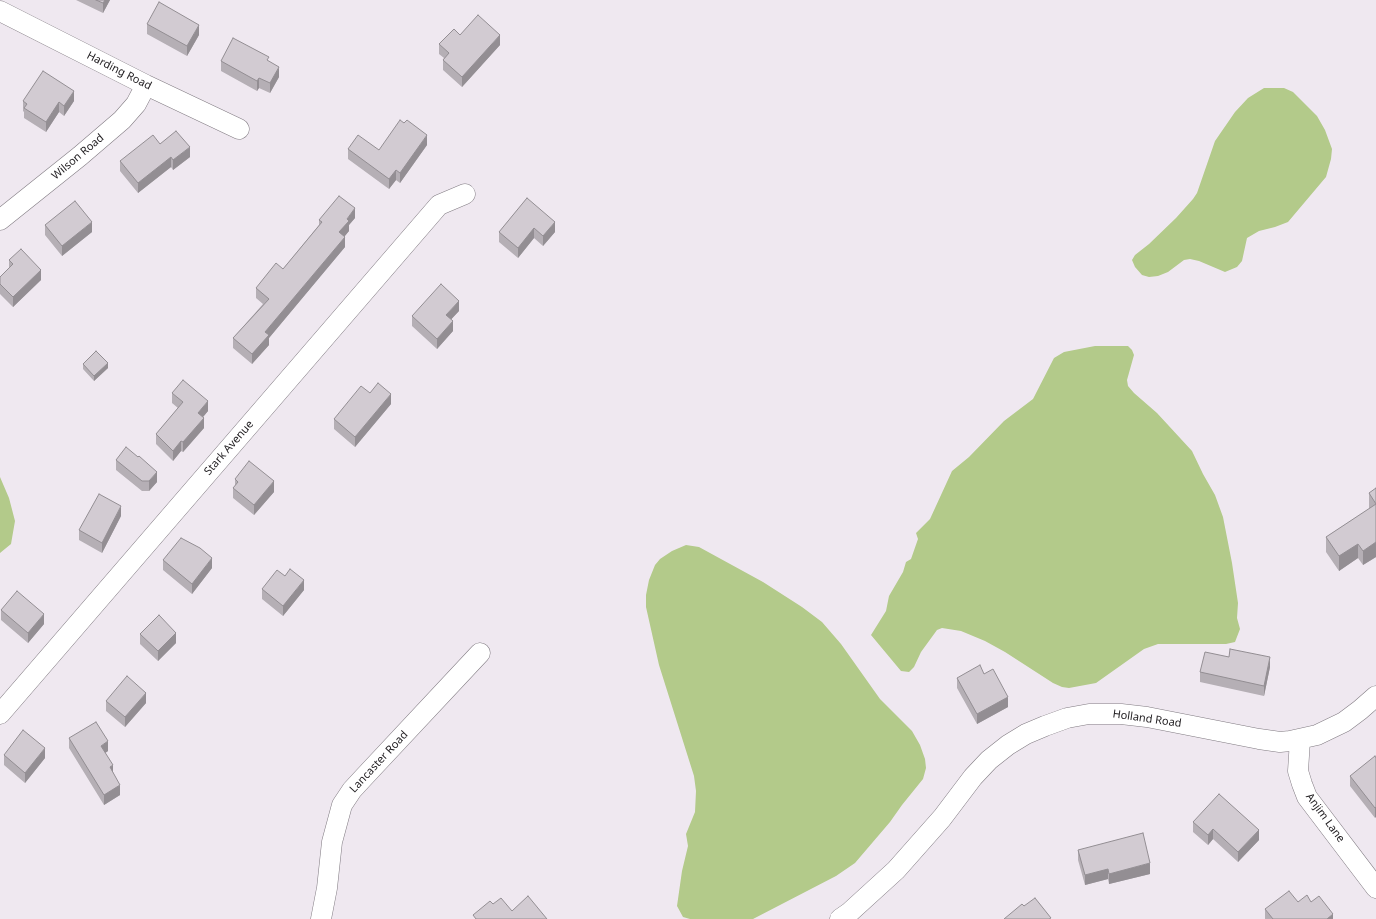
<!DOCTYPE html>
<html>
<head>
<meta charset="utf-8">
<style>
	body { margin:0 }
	canvas { display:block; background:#efe8f0 }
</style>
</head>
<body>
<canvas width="1376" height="919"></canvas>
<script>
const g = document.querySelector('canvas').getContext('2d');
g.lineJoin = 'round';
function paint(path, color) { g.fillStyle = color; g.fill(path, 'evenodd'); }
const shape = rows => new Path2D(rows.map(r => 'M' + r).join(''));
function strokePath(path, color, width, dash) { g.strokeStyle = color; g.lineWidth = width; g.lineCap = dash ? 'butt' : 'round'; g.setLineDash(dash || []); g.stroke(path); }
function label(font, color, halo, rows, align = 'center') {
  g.font = font + ' "Noto Sans",sans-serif'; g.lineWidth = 3.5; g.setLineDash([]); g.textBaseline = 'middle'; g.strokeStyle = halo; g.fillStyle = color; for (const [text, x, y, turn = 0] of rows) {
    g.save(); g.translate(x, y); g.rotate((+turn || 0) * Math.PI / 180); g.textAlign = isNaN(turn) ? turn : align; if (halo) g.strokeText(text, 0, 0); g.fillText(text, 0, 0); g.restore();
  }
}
const green = shape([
	[1264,88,1284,88,1293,92,1317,116,1325,130,1332,149,1331,159,1326,177,1288,222,1275,227,1259,231,1247,238,1242,261,1237,267,1225,272,1199,261,1190,259,1184,260,1168,272,1158,276,1149,277,1142,275,1135,267,1132,260,1135,255,1149,244,1176,218,1193,199,1197,193,1215,141,1235,112,1248,98],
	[1095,346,1128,346,1132,350,1134,355,1127,380,1128,386,1134,393,1157,413,1192,451,1203,474,1215,495,1223,517,1232,563,1238,603,1237,618,1240,629,1235,642,1226,644,1158,644,1144,649,1096,683,1069,688,1062,687,1053,683,1005,652,985,641,961,631,942,628,937,630,921,652,914,667,909,672,901,671,871,635,886,611,889,596,903,572,906,562,911,559,918,539,916,533,930,519,952,471,969,457,1004,421,1033,399,1054,358,1064,352],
	[0,477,9,498,15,521,11,544,0,553],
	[686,545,699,547,763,582,802,607,822,622,841,644,880,699,912,731,920,745,925,759,926,768,923,779,902,805,890,822,855,863,836,876,753,919,690,919,683,917,677,906,682,871,688,846,686,834,695,812,696,791,694,776,659,665,646,607,646,595,649,580,655,565,660,559,672,551]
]);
const minor = shape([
	[0,11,146,85,239,129],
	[0,220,80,156,122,120,136,104,146,85],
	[0,714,439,205,465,194],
	[1300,740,1298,771,1302,784,1307,797,1376,888],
	[321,919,327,888,332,842,342,805,352,790,364,777,480,653],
	[840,919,850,912,896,870,942,818,973,777,989,760,1008,745,1026,734,1045,726,1067,718,1089,714,1121,714,1147,717,1259,739,1280,742,1290,741,1317,735,1344,722,1360,710,1376,696]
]);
const wall = shape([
	[76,0,110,0,103,13],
	[147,24,199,35,187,56,147,34],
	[460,35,500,45,462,87,443,70,443,60,444,58,439,54,439,44],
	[221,61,269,61,279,77,270,93,259,88,257,91,221,71],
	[23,101,74,101,64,116,59,112,46,132,24,118,24,112,23,111],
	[160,144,190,157,173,170,171,167,138,193,120,171,120,161],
	[427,145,400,183,396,180,389,189,348,159,348,149,379,150],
	[527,198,555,232,543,246,534,238,518,258,499,242,499,232],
	[355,218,349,225,349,231,344,237,345,247,269,338,269,345,252,364,233,348,233,338,263,304,256,298,256,288,283,269,319,225,319,220],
	[45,225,92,232,62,256,45,235],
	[9,260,41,280,13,307,0,294,0,277,9,269],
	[459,311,451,319,453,331,437,349,412,326,412,316],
	[83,364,108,368,94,381,83,369],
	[172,393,208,411,203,417,204,428,183,452,181,451,173,461,156,444,156,434,178,408,172,403],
	[370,393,391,404,355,447,334,429,334,419],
	[116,460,157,482,149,491,142,491,116,470],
	[235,479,274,492,254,515,233,498,233,488,235,486],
	[1376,488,1376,557,1363,565,1358,558,1339,571,1326,552,1326,537,1369,509,1369,493],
	[121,516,102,553,79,540,79,530],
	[163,560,212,568,192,594,163,570],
	[262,589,304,590,283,616,262,599],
	[1,610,44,624,28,643,1,620],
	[140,634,176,643,158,661,140,644],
	[1270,667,1264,696,1200,682,1200,672],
	[984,674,1008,707,977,724,957,688,957,678],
	[106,701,146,703,125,727,106,711],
	[69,738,108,751,105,753,113,772,120,795,104,805,69,748],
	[4,755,45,758,25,783,4,765],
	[1376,758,1375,818,1350,786,1350,776],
	[1193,822,1259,840,1238,862,1213,839,1208,845,1193,832],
	[1078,850,1150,874,1109,884,1108,879,1085,885,1078,860],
	[1298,902,1311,902,1333,919,1265,919,1265,909]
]);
const shadedWall = shape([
	[105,0,110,0,103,13,103,3],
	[199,25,199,35,187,56,187,46],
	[500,35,500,45,462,87,462,77],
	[279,67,279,77,270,93,270,83],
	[259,78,259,88,257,91,257,81],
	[74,91,74,101,64,116,64,106],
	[59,102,59,112,46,132,46,122],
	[427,135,427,145,400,183,400,173],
	[190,147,190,157,173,170,173,160],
	[171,157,171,167,138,193,138,183],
	[396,170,396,180,389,189,389,179],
	[355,208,355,218,349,225,349,231,339,243,339,232,347,219],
	[92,222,92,232,62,256,62,246],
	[555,222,555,232,543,246,543,236],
	[534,228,534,238,518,258,518,248],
	[345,237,345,247,269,338,269,345,252,364,252,354,265,332],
	[41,270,41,280,13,307,13,297],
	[459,301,459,311,446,325,446,315],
	[453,321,453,331,437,349,437,339],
	[108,363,108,368,94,381,94,376],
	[391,394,391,404,355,447,355,437],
	[208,401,208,411,198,423,198,413],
	[204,418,204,428,183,452,183,442],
	[181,441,181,451,173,461,173,451],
	[157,472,157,482,149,491,149,481],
	[274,481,274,492,254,515,254,505],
	[121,506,121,516,102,553,102,543],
	[1376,542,1376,557,1363,565,1363,551],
	[1358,544,1358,558,1339,571,1339,556],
	[212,558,212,568,192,594,192,584],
	[304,580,304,590,283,616,283,606],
	[44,614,44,624,28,643,28,633],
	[176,633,176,643,158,661,158,651],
	[1270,657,1270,667,1264,696,1264,686],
	[146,693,146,703,125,727,125,717],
	[1008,697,1008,707,977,724,977,714],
	[108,741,108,751,101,756,101,746],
	[45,748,45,758,25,783,25,773],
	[113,765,113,775,110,767],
	[120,785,120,795,104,805,104,795],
	[1376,807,1376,817,1375,818,1375,808],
	[1213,829,1213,839,1208,845,1208,835],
	[1259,830,1259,840,1238,862,1238,852],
	[1150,863,1150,874,1109,884,1109,874],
	[1108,869,1108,879,1085,885,1085,875],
	[1333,914,1333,919,1327,919]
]);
const building = shape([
	[96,0,105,0,103,3,96,0],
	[159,2,199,25,187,46,147,24,159,2],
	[478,15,500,35,462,77,443,60,449,53,439,44,454,29,460,35,478,15],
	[233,38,269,57,267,60,279,67,270,83,259,78,257,81,221,61,233,38],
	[43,71,74,91,64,106,59,102,46,122,24,108,27,104,23,101,43,71],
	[400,120,404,123,407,120,427,135,400,173,396,170,389,179,348,149,358,135,379,150,400,120],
	[176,131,190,147,173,160,171,157,138,183,120,161,153,135,160,144,176,131],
	[339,196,355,208,347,219,349,221,339,232,345,237,265,332,269,335,252,354,233,338,269,299,256,288,276,263,283,269,322,222,319,220,339,196],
	[527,198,555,222,543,236,534,228,518,248,499,232,527,198],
	[75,201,92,222,62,246,45,225,75,201],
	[21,249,41,270,13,297,0,284,0,277,13,264,9,260,21,249],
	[441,284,459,301,446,315,453,321,437,339,412,316,441,284],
	[96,351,108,363,94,376,83,364,96,351],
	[183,380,208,401,198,413,204,418,183,442,181,441,173,451,156,434,183,402,172,393,183,380],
	[378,383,391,394,355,437,334,419,361,386,370,393,378,383],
	[126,447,138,457,139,456,157,472,149,481,142,481,116,460,126,447],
	[249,461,274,481,254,505,233,488,238,482,235,479,249,461],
	[1376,488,1376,542,1363,551,1358,544,1339,556,1326,537,1376,504,1369,493,1376,488],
	[99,494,121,506,102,543,79,530,99,494],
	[181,538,200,548,212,558,192,584,163,560,181,538],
	[290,569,304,580,283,606,262,589,277,570,285,576,290,569],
	[17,591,44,614,28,633,1,610,17,591],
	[159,615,176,633,158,651,140,634,159,615],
	[1230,649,1270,657,1264,686,1200,672,1205,652,1229,657,1230,649],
	[980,665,984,674,993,669,1008,697,977,714,957,678,980,665],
	[127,676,146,693,125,717,106,701,127,676],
	[96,722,108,741,101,746,113,765,110,767,120,785,104,795,69,738,96,722],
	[23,730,45,748,25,773,4,755,23,730],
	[1375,756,1376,758,1376,807,1375,808,1350,776,1375,756],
	[1219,794,1259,830,1238,852,1213,829,1208,835,1193,822,1219,794],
	[1143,833,1150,863,1109,874,1108,869,1085,875,1078,850,1143,833],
	[1289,891,1298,902,1307,895,1311,902,1319,896,1333,914,1327,919,1273,919,1265,909,1289,891],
	[528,896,547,919,476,919,473,915,490,901,493,904,501,898,512,911,528,896],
	[1035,898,1051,918,1049,919,1004,919,1022,904,1024,906,1035,898]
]);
const streetNames = [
	["Harding Road",119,71,27],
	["Wilson Road",78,157,-40],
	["Stark Avenue",229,448,-49],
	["Holland Road",1147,719,8],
	["Lancaster Road",379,762,-47],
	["Anjim Lane",1325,818,54]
];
paint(green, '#b3ca8a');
strokePath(minor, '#817b82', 21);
strokePath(minor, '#fff', 20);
paint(wall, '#b5afb5');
paint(shadedWall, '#938e93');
paint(building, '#d2cbd2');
strokePath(building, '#938e93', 1);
label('11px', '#252225', '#fff', streetNames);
</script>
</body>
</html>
